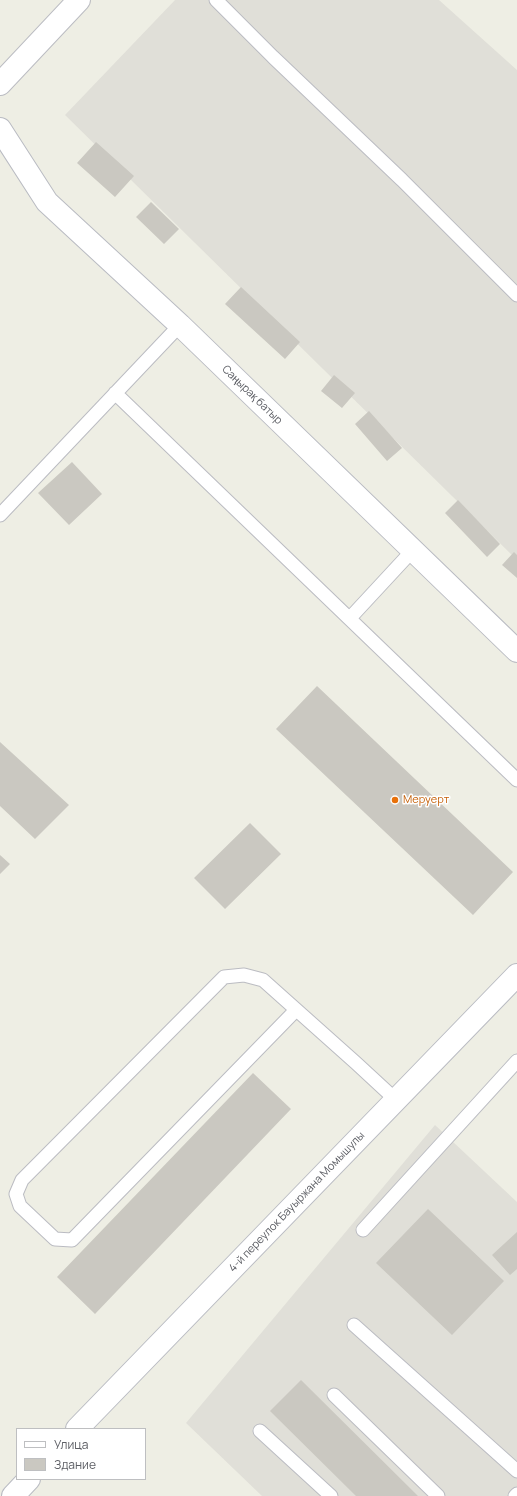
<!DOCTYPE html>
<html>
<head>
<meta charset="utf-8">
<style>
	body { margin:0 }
	#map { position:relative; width:517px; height:1496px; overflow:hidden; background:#eeeee4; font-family:Manrope,sans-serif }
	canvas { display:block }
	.legend { position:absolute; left:16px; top:1428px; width:130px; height:52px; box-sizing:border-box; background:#fff; border:1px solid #bebfc1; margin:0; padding:5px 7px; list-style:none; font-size:12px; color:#5c5e64 }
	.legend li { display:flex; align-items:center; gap:8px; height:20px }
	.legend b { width:20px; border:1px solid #bebfc1 }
</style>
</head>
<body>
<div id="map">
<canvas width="517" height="1496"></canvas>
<ul class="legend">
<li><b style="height:5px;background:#fff"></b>Улица</li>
<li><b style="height:11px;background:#cac8c1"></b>Здание</li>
</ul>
</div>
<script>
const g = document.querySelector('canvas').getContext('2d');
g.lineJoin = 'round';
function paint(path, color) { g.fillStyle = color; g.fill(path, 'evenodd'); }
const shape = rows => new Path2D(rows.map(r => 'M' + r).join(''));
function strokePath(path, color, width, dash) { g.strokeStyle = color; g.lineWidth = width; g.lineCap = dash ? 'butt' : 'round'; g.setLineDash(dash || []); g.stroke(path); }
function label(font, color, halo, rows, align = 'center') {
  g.font = font + ' Manrope,sans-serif'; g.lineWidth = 3; g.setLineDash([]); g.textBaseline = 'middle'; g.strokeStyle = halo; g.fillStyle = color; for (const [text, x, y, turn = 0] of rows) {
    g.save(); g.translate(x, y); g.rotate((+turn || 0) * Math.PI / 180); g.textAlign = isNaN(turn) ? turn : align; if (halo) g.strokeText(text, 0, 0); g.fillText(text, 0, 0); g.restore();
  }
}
const industrial = shape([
	[175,0,439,0,517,70,517,560,65,115],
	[435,1125,517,1202,517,1496,262,1496,186,1423]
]);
const building = shape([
	[96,142,134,176,115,197,77,163],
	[151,202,179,229,164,244,136,217],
	[241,287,300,342,285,359,225,304],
	[334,375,355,393,342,408,321,391],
	[369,411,402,448,387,461,355,424],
	[72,462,102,494,69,525,38,493],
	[458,500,500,544,487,557,445,513],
	[514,552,517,555,517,578,502,565],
	[317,686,513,872,473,915,276,729],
	[0,742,69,805,35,839,0,806],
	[250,823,281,854,225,909,194,878],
	[0,855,10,864,0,874],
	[253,1073,291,1109,95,1314,57,1277],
	[428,1209,504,1281,452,1335,376,1263],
	[517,1232,517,1269,510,1275,492,1255],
	[301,1380,418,1496,356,1496,270,1411]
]);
const lane = shape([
	[216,0,273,57,402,180,517,295],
	[115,393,517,780],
	[0,515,180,325],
	[350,618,413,550],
	[296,1010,72,1240,55,1239,20,1206,16,1194,22,1180,224,977,244,975,263,980,356,1063,396,1100],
	[363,1230,517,1061],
	[354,1325,517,1471],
	[334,1395,438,1496],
	[260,1431,331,1496],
	[515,1496,517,1494]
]);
const street = shape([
	[0,84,79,0]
]);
const secondary = shape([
	[0,129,47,202,180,325,517,651],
	[77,1429,517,975],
	[13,1496,29,1479]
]);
const markers = [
	[395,800,4,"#e8710a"]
];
const streetNames = [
	["Саңырақ батыр",252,395,44],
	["4-й переулок Бауыржана Момышулы",297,1202,-46]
];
const foodNames = [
	["Меруерт",403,800]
];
paint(industrial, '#e0dfd8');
paint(building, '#cac8c1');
strokePath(lane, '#bbbcc2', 15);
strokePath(street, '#bbbcc2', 24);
strokePath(secondary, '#b9bbc2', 24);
strokePath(lane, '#fff', 13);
strokePath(street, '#fff', 22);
strokePath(secondary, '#fff', 22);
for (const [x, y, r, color] of markers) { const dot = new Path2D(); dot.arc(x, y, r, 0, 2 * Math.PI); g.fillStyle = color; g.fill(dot); strokePath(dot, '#fff', 1.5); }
label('11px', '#5c5e64', '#fff', streetNames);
label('11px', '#c56008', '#fff', foodNames, 'left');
</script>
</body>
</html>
